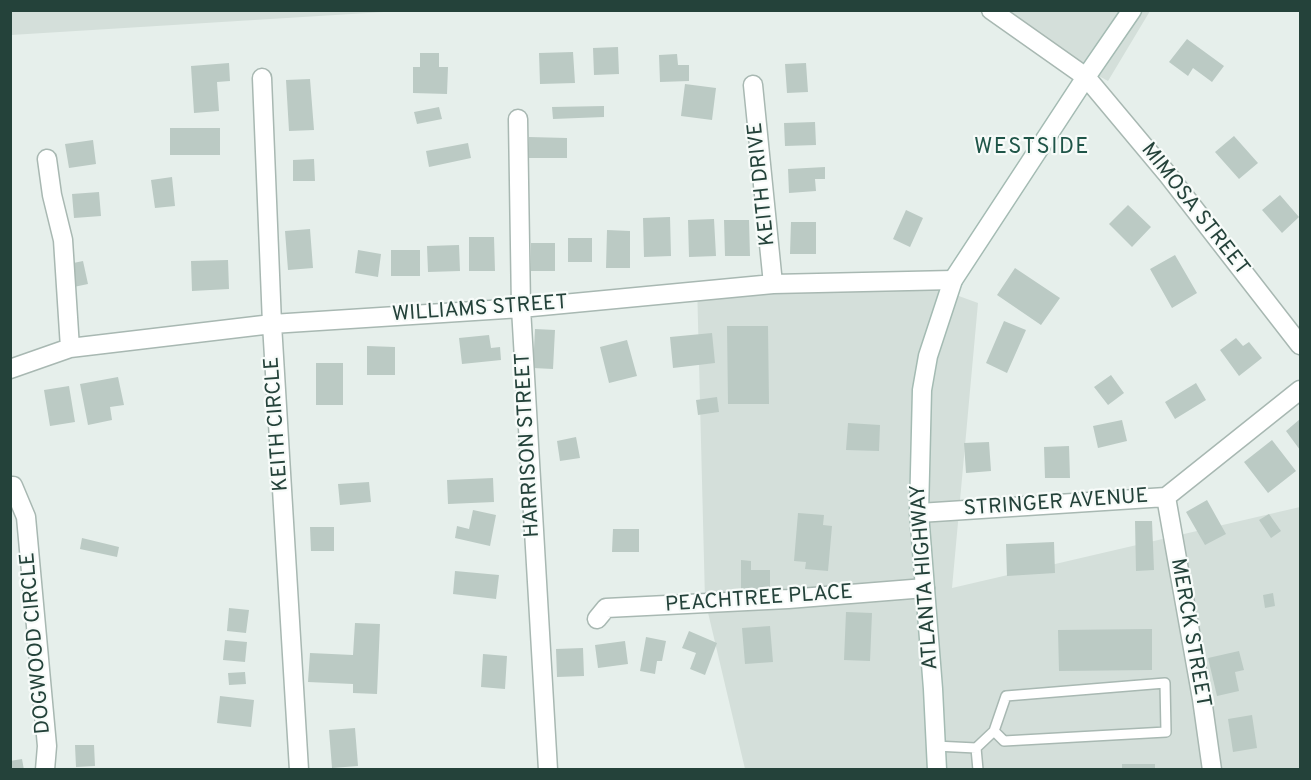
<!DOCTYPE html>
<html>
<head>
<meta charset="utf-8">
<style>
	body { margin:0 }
	#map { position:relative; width:1311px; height:780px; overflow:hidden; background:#e6efeb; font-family:Overpass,sans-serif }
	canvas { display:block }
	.frame { position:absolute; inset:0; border:12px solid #24423a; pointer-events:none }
</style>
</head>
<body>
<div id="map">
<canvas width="1311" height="780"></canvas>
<div class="frame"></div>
</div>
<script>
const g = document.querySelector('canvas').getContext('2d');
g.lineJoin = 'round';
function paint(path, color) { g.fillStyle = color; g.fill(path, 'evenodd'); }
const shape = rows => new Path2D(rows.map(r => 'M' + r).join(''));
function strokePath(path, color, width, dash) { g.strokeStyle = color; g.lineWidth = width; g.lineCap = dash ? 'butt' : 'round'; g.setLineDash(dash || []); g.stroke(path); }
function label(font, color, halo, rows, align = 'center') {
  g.font = font + ' Overpass,sans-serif'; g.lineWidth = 4.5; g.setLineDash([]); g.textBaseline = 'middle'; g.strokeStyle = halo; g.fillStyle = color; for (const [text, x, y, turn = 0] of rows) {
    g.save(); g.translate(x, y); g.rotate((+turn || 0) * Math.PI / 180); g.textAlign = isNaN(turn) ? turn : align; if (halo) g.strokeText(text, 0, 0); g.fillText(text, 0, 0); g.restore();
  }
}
const built = shape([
	[11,10,400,10,400,11,11,35],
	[980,11,1150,11,1108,81],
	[915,280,978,303,952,588,1300,507,1300,769,745,769,705,600,697,283]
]);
const building = shape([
	[1187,39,1224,66,1212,82,1193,68,1188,76,1169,62],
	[618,47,619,74,594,75,593,48],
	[573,52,575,83,540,84,539,53],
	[420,53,439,53,439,67,448,67,447,94,413,93,413,67,420,67],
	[677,54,678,65,689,65,689,81,660,82,659,55],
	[229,63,230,81,217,82,219,111,194,113,191,66],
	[806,63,808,92,787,93,785,64],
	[310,79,314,130,289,131,286,80],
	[685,84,716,88,712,120,681,116],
	[604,106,604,117,553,119,552,107],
	[439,107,442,119,417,124,414,112],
	[815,122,816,145,785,146,784,123],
	[170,128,220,128,220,155,170,155],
	[1234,136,1258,163,1239,179,1215,152],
	[529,137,567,138,567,158,528,158],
	[93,140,96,164,69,168,65,144],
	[468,143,471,158,429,167,426,151],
	[314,159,315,181,293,181,293,160],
	[825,167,825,179,815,179,816,191,789,193,788,169],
	[172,177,175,206,155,208,151,180],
	[99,192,101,216,74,218,72,194],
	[1280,195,1299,217,1282,233,1262,210],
	[1128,205,1151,227,1132,247,1109,224],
	[906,210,923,218,910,247,893,239],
	[670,217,671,256,644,257,643,218],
	[714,219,716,256,689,257,688,220],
	[724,220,749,220,750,256,725,256],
	[791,222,816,222,816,254,790,254],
	[310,229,313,268,288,270,285,231],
	[607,230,630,231,630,268,606,268],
	[469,237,494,237,495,271,469,271],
	[568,238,592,238,592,262,568,262],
	[531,243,555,243,555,271,531,271],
	[459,245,460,271,428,272,427,246],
	[358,250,381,254,378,277,355,273],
	[391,250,420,250,420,276,391,276],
	[1175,255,1197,293,1172,308,1150,269],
	[228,260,229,289,192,291,191,261],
	[83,261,88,284,64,289,59,266],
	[1015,268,1060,298,1041,325,997,295],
	[1004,321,1026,330,1007,373,986,363],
	[727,326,768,326,769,404,728,404],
	[535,329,555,330,553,369,533,368],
	[712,333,715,363,673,368,670,337],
	[489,335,491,348,500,347,501,360,462,364,459,338],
	[1236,338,1243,346,1249,342,1262,358,1239,376,1220,350],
	[627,340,637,376,609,383,600,347],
	[367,346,395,347,395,375,367,375],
	[316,363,343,363,343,405,316,405],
	[1111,375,1124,393,1108,405,1094,387],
	[118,377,124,405,110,407,112,420,88,425,80,384],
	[1196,383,1206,400,1175,419,1165,402],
	[69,386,75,422,50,426,44,390],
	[717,397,719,412,698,415,696,400],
	[1300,419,1300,450,1286,431],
	[1122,420,1127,441,1098,448,1093,426],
	[848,423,880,425,879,451,846,450],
	[576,437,580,458,560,461,557,441],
	[1272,440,1296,471,1268,493,1244,462],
	[989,442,991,471,966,473,964,443],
	[1069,446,1070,478,1045,478,1044,447],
	[493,478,494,502,448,504,447,480],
	[369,482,371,502,340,505,338,484],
	[1207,500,1226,534,1205,545,1186,512],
	[473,510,496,515,490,546,455,538,457,526,469,529],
	[798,513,824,515,823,525,832,526,828,571,805,569,806,562,794,561],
	[1269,514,1281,531,1271,538,1259,520],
	[1135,521,1152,521,1154,570,1136,571],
	[310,527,334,527,334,551,311,551],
	[613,529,639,529,639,552,612,552],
	[82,538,119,547,117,557,80,549],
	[1054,542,1055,573,1007,576,1006,544],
	[741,560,751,561,751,570,770,570,770,589,741,589],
	[455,571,499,575,496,599,453,594],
	[1273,593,1275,606,1265,608,1263,595],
	[229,608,249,610,246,633,227,631],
	[846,612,872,613,870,661,844,660],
	[355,623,380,624,377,694,353,693,353,684,308,682,310,653,353,655],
	[770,626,773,662,745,664,742,628],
	[1152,629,1152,670,1059,671,1058,630],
	[689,631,717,643,705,675,690,669,696,653,682,648],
	[646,637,666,641,662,661,657,661,655,674,640,671],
	[225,640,247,642,245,662,223,660],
	[625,641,628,664,598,668,595,645],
	[583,648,584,676,557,677,556,649],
	[1239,651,1244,670,1235,672,1239,691,1217,696,1208,658],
	[483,654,507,656,505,689,481,687],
	[245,672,246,684,229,685,228,673],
	[220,696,254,700,251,727,217,723],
	[1252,715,1257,748,1233,752,1228,719],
	[355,728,358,766,332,768,329,730],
	[75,745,94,745,95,766,76,767],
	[22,759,24,770,10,770,10,761],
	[1122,764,1155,764,1155,770,1122,770]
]);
const service = shape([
	[935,746,976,748,978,770],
	[976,748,994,731,1006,696,1165,683,1166,732,1004,741,994,731]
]);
const minor = shape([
	[991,10,1086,77,1168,175,1300,345],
	[262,78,272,324,299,770],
	[753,85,773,284],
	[518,119,521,308,548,770],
	[47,159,52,195,63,240,70,348],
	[10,369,70,348,272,324,521,308,773,284,953,280],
	[10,486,13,486,26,517,47,746,45,770],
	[1166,497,1202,699,1212,770],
	[919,513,1166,497,1300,390],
	[597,619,606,608,788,599,925,588]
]);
const secondary = shape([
	[937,770,933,689,919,513,922,390,928,356,953,280,1086,77,1132,10]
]);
const streetNames = [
	["KEITH DRIVE",763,184,-96],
	["MIMOSA STREET",1194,210,52],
	["WILLIAMS STREET",480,310,-4],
	["KEITH CIRCLE",278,424,-94],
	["HARRISON STREET",529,445,-93],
	["STRINGER AVENUE",1056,504,-4],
	["ATLANTA HIGHWAY",926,577,-94],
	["PEACHTREE PLACE",759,600,-4],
	["MERCK STREET",1189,633,80],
	["DOGWOOD CIRCLE",37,643,-95]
];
const neighbourhoodNames = [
	["WESTSIDE",1032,149]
];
paint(built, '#d4dfda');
paint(building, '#bbcac4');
strokePath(service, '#a8b8b2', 12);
strokePath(minor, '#a8b8b2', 21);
strokePath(secondary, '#a4bbb3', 21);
strokePath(service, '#fff', 9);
strokePath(minor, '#fff', 18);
strokePath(secondary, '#fff', 18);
label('21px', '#24423a', '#f7fbf9', streetNames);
g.letterSpacing = '1.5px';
label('22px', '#1f5548', '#f7fbf9', neighbourhoodNames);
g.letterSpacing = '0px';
</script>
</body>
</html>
